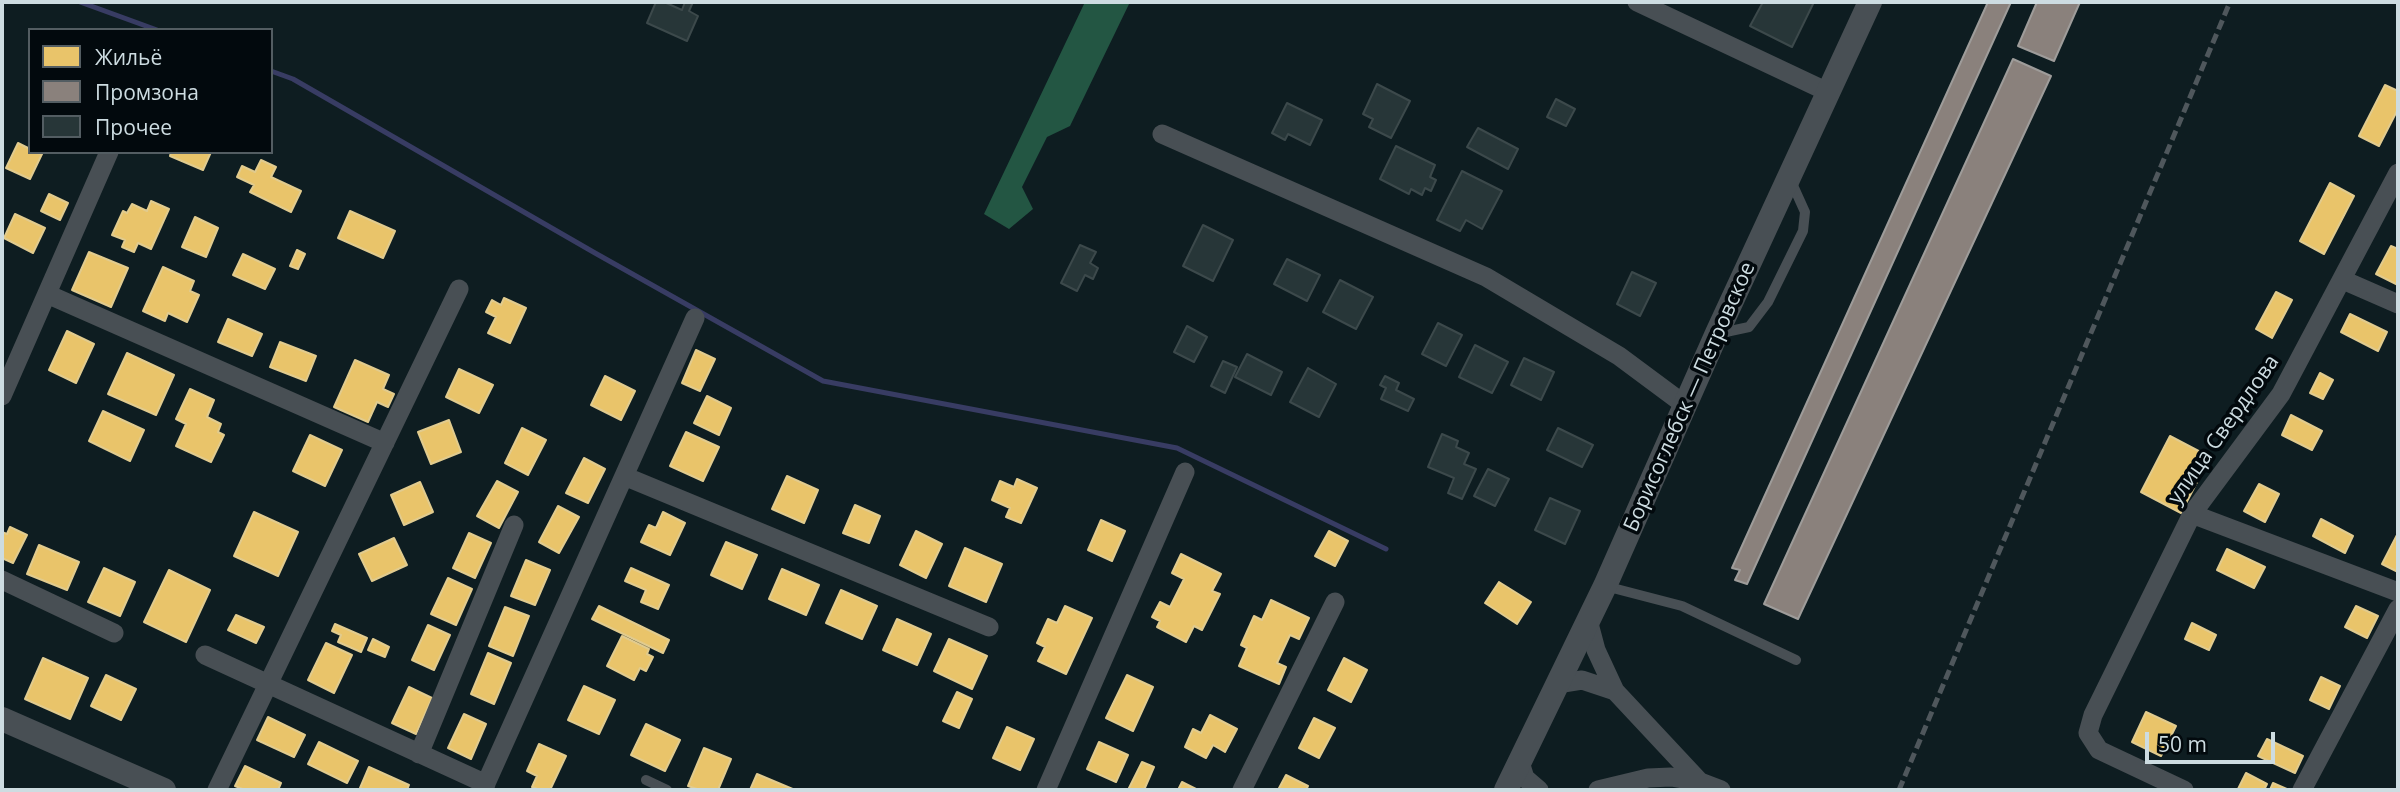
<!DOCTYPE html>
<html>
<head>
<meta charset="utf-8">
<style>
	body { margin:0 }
	#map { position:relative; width:2400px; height:792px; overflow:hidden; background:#0e1d21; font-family:"Open Sans",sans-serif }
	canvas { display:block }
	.frame { position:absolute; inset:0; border:4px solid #cddce1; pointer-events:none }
	.legend { position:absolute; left:28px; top:28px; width:245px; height:126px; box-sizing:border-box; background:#02090d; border:2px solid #535d62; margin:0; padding:9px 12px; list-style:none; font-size:21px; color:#cddce1 }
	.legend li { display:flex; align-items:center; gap:14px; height:35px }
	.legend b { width:35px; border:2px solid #535d62 }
	.scale { position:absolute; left:2145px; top:732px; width:130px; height:32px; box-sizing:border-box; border:4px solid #cddce1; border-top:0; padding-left:9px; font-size:21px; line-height:24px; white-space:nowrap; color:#cddce1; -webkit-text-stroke:5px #02090d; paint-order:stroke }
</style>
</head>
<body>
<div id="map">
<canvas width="2400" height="792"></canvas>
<div class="frame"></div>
<ul class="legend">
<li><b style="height:19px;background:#e9c46a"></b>Жильё</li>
<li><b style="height:19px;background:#8a817c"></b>Промзона</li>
<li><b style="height:19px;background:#273638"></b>Прочее</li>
</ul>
<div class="scale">50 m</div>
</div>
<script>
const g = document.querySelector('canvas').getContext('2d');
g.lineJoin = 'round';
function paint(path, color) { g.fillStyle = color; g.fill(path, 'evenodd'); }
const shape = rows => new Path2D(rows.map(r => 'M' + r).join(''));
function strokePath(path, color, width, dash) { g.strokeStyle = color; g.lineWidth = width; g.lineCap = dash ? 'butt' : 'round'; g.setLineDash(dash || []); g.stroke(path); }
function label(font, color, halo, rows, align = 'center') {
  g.font = font + ' "Open Sans",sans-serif'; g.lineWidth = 7; g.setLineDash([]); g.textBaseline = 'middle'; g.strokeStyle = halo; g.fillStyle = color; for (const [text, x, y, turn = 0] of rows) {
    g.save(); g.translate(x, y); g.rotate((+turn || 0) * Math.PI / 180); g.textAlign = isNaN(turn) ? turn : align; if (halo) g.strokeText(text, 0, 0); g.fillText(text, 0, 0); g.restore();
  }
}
const forest = shape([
	[1085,2,1130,2,1070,126,1047,137,1022,187,1033,209,1009,229,984,214]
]);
const homes = shape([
	[2385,85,2398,91,2398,109,2379,146,2359,136,2385,85],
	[18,143,30,149,30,152,42,154,30,179,6,168,18,143],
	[171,152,211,152,203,170,170,156,171,152],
	[261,160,276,167,271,177,301,191,291,212,250,192,254,185,237,177,242,166,255,172,261,160],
	[2330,183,2354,196,2324,254,2300,241,2330,183],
	[49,194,68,203,60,220,41,211,49,194],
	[151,201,169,209,151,249,138,243,134,252,122,247,125,240,112,235,123,211,127,213,132,204,147,211,151,201],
	[350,211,395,231,383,258,338,238,350,211],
	[15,214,45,228,33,253,4,238,15,214],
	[195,217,218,228,206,257,182,247,195,217],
	[2391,246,2398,249,2398,285,2376,274,2391,246],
	[297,250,305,254,298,269,290,266,297,250],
	[89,252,128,268,111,307,72,290,89,252],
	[243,254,275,269,265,289,233,275,243,254],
	[163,267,194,281,190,291,199,295,187,322,168,313,165,321,143,311,163,267],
	[2276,292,2292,300,2272,338,2256,329,2276,292],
	[504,298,526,308,510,343,488,333,496,317,486,312,492,300,501,305,504,298],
	[2350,314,2387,332,2378,351,2341,332,2350,314],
	[228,319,262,334,252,356,218,342,228,319],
	[67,331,94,344,76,383,49,370,67,331],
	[280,342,316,356,306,381,270,367,280,342],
	[696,350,715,359,700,391,682,383,696,350],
	[127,353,174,375,156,415,108,394,127,353],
	[355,360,389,375,383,389,394,394,388,407,377,402,368,422,334,407,355,360],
	[459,369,493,385,479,413,446,397,459,369],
	[2320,373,2333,380,2323,399,2310,393,2320,373],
	[605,376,635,391,621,420,591,405,605,376],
	[190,389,214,400,207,417,221,424,218,432,224,435,211,462,176,446,186,424,176,419,190,389],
	[707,396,731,408,719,435,694,423,707,396],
	[103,411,144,430,130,461,89,441,103,411],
	[2291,415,2322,431,2312,450,2282,435,2291,415],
	[449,420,461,452,431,464,418,432,449,420],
	[522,428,546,440,528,475,505,463,522,428],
	[686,432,719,447,703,481,670,466,686,432],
	[310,435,342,450,325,486,293,471,310,435],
	[2170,436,2210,457,2181,513,2141,492,2170,436],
	[584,458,605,469,588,503,566,493,584,458],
	[787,476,818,490,804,523,772,509,787,476],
	[1017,479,1037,488,1021,523,1006,517,1010,508,992,500,1000,481,1014,487,1017,479],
	[497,481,518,492,499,528,477,516,497,481],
	[420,482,433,512,404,525,391,495,420,482],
	[2259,484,2279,494,2265,522,2244,511,2259,484],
	[855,505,880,516,869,543,843,533,855,505],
	[558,506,579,517,559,553,539,542,558,506],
	[254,512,298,532,278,576,234,556,254,512],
	[663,512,685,523,670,555,641,542,649,525,656,528,663,512],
	[2321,519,2353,536,2345,553,2313,536,2321,519],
	[1101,520,1125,531,1112,561,1088,550,1101,520],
	[10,527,27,535,13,563,2,558,2,532,7,534,10,527],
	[916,531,942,544,926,578,900,565,916,531],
	[1329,531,1348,541,1335,566,1315,556,1329,531],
	[469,533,491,543,475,578,453,568,469,533],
	[2398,533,2398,572,2382,564,2398,533],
	[394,538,407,565,372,581,359,554,394,538],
	[726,542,757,555,742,589,711,575,726,542],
	[39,545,79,562,67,590,27,574,39,545],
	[965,548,1002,564,986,602,949,586,965,548],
	[2227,549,2265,567,2254,588,2217,570,2227,549],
	[1181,554,1221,574,1212,591,1220,594,1202,630,1194,626,1186,642,1157,627,1160,621,1152,617,1160,602,1170,607,1184,579,1172,573,1181,554],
	[526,560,550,570,535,605,511,596,526,560],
	[104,568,135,582,120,616,88,602,104,568],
	[631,568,669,585,658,609,641,602,646,590,625,581,631,568],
	[782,569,819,585,806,615,769,599,782,569],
	[169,570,210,590,186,642,144,622,169,570],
	[448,578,472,589,456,625,431,614,448,578],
	[1499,582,1531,602,1517,624,1485,603,1499,582],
	[841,590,877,606,862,639,826,623,841,590],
	[1271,600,1309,618,1299,639,1290,635,1277,663,1286,667,1279,684,1239,666,1247,648,1241,645,1254,616,1262,620,1271,600],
	[599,606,669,640,663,653,592,619,599,606],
	[1065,606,1092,618,1066,674,1038,661,1045,647,1037,643,1048,619,1057,623,1065,606],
	[2356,606,2378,616,2367,638,2345,627,2356,606],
	[505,607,529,616,513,656,489,646,505,607],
	[236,615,264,627,256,643,228,630,236,615],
	[897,619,931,634,917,665,883,650,897,619],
	[2192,623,2216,635,2209,650,2185,639,2192,623],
	[335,624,367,638,361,652,338,642,341,635,332,631,335,624],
	[428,625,450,635,434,670,412,660,428,625],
	[622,636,649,649,647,654,653,657,646,671,640,668,634,680,607,666,622,636],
	[373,639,389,647,385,657,368,650,373,639],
	[949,639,987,656,972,689,934,671,949,639],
	[326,643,352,655,334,693,308,680,326,643],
	[488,653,511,663,494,704,471,694,488,653],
	[43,658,88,678,70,719,25,699,43,658],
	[1344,658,1367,670,1351,702,1328,690,1344,658],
	[106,675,136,689,121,720,91,706,106,675],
	[1127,675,1153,687,1133,731,1106,718,1127,675],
	[2321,677,2340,686,2329,709,2310,700,2321,677],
	[584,686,615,700,599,734,568,720,584,686],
	[409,687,432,698,416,734,392,723,409,687],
	[957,692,972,699,959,728,943,721,957,692],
	[2146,712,2176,726,2161,756,2132,742,2146,712],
	[464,714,486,724,471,759,448,748,464,714],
	[1210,715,1237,729,1225,752,1213,745,1206,758,1185,747,1193,729,1201,733,1210,715],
	[268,717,305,735,294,757,257,740,268,717],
	[1314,718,1335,728,1319,758,1299,748,1314,718],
	[646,724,680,740,665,771,631,755,646,724],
	[1007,727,1034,739,1020,770,993,758,1007,727],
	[2267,739,2303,756,2295,773,2258,756,2267,739],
	[319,742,358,761,347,783,308,764,319,742],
	[1099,742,1128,755,1116,782,1087,769,1099,742],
	[539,744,566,756,550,790,540,790,532,787,537,776,527,771,539,744],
	[704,748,731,759,718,790,700,790,688,786,704,748],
	[1142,762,1154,767,1144,790,1128,790,1142,762],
	[245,766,281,783,278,790,245,790,235,786,245,766],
	[369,767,409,785,407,790,365,790,360,788,369,767],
	[2246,773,2267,784,2264,790,2238,789,2246,773],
	[757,774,795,790,750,790,757,774],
	[1286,775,1308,786,1306,790,1278,790,1286,775],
	[1182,782,1198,790,1178,790,1182,782],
	[2273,783,2289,790,2270,790,2273,783]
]);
const industry = shape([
	[1988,2,2011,2,1747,584,1735,580,1740,570,1732,568,1988,2],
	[2037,2,2080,2,2054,61,2018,46,2037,2],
	[2013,59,2051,76,1798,619,1764,604,2013,59]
]);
const stream = shape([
	[80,2,157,30],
	[271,71,293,79,595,253,823,381,1177,448,1386,549]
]);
const building = shape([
	[656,2,664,2,682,10,685,2,693,2,689,11,698,16,687,41,647,23,656,2],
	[1763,2,1814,2,1792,47,1750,26,1763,2],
	[1377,84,1410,101,1391,138,1369,127,1373,119,1363,114,1377,84],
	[1556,99,1575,109,1566,126,1547,117,1556,99],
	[1287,103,1322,120,1310,145,1288,134,1285,140,1272,133,1287,103],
	[1478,128,1518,149,1508,169,1467,147,1478,128],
	[1396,146,1435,165,1430,177,1436,180,1431,191,1425,188,1422,195,1411,189,1409,194,1380,179,1396,146],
	[1462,171,1502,191,1482,229,1466,220,1460,231,1437,220,1462,171],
	[1203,225,1233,240,1213,281,1183,266,1203,225],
	[1080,245,1096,252,1090,263,1098,268,1093,279,1085,275,1077,291,1061,283,1080,245],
	[1287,259,1320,275,1307,301,1274,284,1287,259],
	[1632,272,1656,283,1640,316,1617,304,1632,272],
	[1340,280,1373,297,1356,329,1323,312,1340,280],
	[1438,323,1462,335,1446,366,1422,354,1438,323],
	[1187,326,1207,337,1194,362,1174,352,1187,326],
	[1475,345,1508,362,1492,393,1459,377,1475,345],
	[1247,354,1282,372,1271,395,1235,377,1247,354],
	[1524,358,1554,372,1541,400,1511,385,1524,358],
	[1223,361,1237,367,1225,393,1211,386,1223,361],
	[1308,368,1336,384,1319,417,1290,402,1308,368],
	[1385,376,1399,383,1396,390,1414,399,1408,411,1381,399,1386,388,1380,385,1385,376],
	[1558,428,1593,445,1582,467,1547,450,1558,428],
	[1442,434,1458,441,1456,447,1469,453,1464,464,1476,469,1462,499,1448,493,1454,478,1428,467,1442,434],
	[1488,469,1509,479,1495,506,1474,496,1488,469],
	[1550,498,1580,511,1565,544,1535,530,1550,498]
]);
const service = shape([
	[1721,333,1749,327,1768,302,1803,231,1805,212,1791,181],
	[1605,586,1682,606,1796,660],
	[646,780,667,790]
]);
const minor = shape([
	[1637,2,1828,92],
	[1162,134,1486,277,1619,356,1685,405],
	[2343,280,2398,304],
	[47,294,385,443],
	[2,396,109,152],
	[624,476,989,627],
	[2192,514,2398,592],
	[2,580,114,633],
	[1588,620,1596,650,1615,691,1700,782],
	[205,655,486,784],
	[1557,684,1582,680,1615,691],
	[419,754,514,525],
	[1520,762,1525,778,1539,790],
	[217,790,459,289],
	[483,790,695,318],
	[1046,790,1185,472],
	[1242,790,1335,602],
	[1598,790,1648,778,1671,777,1700,782,1721,790],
	[2184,790,2099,750,2088,733,2093,715,2192,514,2281,394,2398,173],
	[2302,790,2398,609]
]);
const tertiary = shape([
	[2,719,164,790],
	[1506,790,1605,586,1717,333,1870,2]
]);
const rail = shape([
	[1899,790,2230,2]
]);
const streetNames = [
	["Борисоглебск — Петровское",1690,397,-66],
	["улица Свердлова",2224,430,-55]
];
paint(forest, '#235643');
paint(homes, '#e9c46a');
strokePath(homes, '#e1cb8e', 2);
paint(industry, '#8a817c');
strokePath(industry, '#9e9c9a', 2);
strokePath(stream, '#383c63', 5);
paint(building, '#273638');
strokePath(building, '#3c494b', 2);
strokePath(service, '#484f54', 10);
strokePath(minor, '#484f54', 19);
strokePath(tertiary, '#484f54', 24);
strokePath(rail, '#4f575c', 5, [10, 5]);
label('21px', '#cddce1', '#02090d', streetNames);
</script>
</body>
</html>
